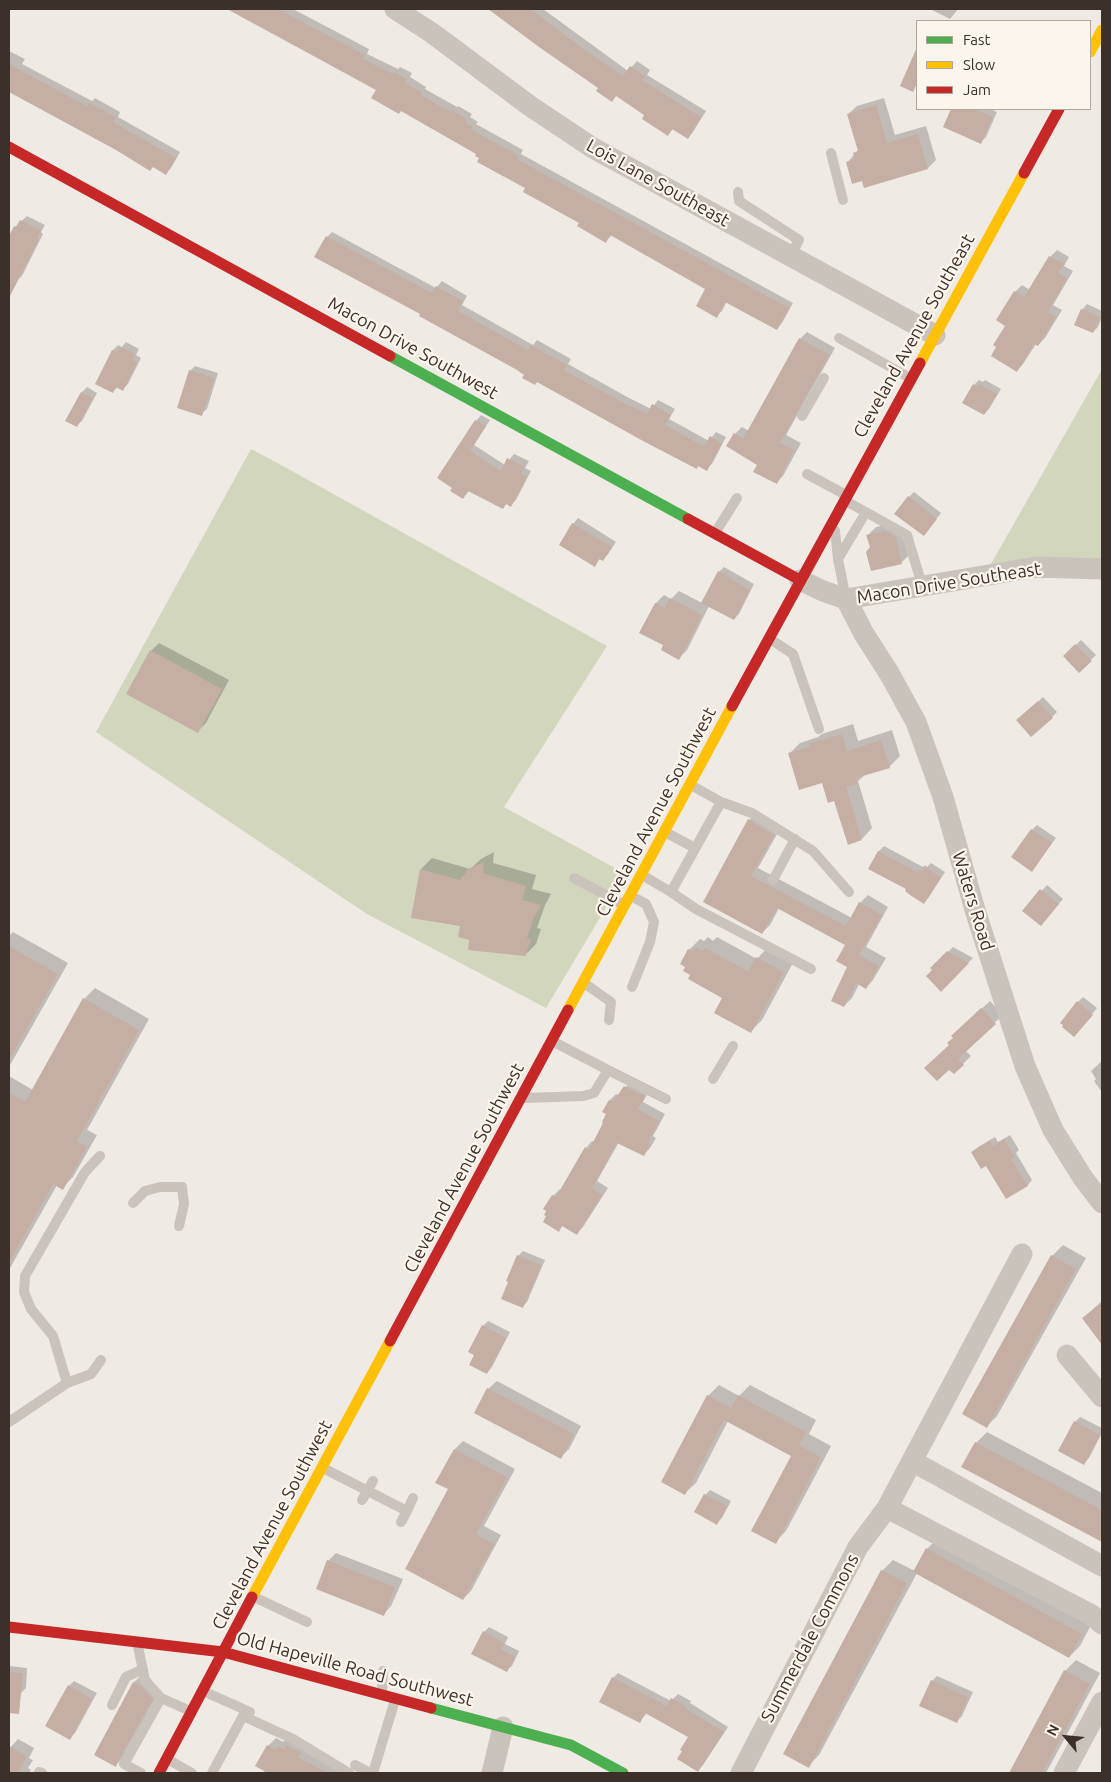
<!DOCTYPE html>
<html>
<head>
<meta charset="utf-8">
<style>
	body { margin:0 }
	#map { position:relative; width:1111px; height:1782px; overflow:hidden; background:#f0eae4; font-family:Ubuntu,sans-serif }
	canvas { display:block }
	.frame { position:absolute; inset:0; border:10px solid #3c302a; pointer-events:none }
	.legend { position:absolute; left:916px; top:20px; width:175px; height:90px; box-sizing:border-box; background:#fcf5ec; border:1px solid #afa69e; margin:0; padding:6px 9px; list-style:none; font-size:15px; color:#3c302a }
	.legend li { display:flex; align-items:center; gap:10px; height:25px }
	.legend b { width:25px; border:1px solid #afa69e }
	.north { position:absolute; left:1041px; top:1712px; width:50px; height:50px; -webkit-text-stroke:4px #fcf5ec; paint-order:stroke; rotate:298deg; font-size:14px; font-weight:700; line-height:20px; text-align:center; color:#3c302a }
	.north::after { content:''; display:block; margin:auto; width:18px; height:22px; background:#3c302a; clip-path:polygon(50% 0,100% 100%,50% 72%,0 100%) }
</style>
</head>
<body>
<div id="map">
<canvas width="1111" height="1782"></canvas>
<div class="frame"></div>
<ul class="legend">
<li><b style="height:6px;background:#4caf50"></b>Fast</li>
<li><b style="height:6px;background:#ffc107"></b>Slow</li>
<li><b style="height:6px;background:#c62828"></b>Jam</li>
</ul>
<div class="north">N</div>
</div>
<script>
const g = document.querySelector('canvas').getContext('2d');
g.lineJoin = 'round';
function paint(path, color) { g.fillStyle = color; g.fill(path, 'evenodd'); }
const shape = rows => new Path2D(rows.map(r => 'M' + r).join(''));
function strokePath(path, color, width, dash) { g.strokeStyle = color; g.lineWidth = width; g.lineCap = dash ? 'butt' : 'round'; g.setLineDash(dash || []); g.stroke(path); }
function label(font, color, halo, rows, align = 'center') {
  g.font = font + ' Ubuntu,sans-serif'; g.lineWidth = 4.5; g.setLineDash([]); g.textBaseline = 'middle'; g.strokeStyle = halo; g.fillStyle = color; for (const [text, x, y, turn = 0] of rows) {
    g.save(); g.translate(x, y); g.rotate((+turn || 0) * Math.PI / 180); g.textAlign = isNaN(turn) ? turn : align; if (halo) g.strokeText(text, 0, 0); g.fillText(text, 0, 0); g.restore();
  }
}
const green = shape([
	[1102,369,1102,578,983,578],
	[251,449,283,466,607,646,504,807,626,874,546,1008,367,914,96,732]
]);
const shadow = shape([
	[230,9,293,9,369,49,367,54,398,69,400,67,412,73,410,77,426,87,425,89,457,107,458,106,472,114,470,117,478,122,476,124,523,150,521,154,793,303,782,323,777,329,727,301,722,311,716,316,706,289,612,235,606,241,581,222,480,157,478,153,377,90],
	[490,9,543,9,628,71,637,61,650,70,647,75,706,111,693,132,688,138,673,129,668,134,646,115,617,95,600,88,540,46],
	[930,9,958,9,950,19],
	[9,51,25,59,22,64,92,101,95,98,120,112,118,117,180,152,171,168,166,173,117,149,9,90],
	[884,98,895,135,926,126,936,160,928,168,862,180,847,163,859,149,848,114,857,106],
	[952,109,991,109,997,112,986,137,981,142,944,126],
	[27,216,45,225,41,232,43,234,22,276,16,281,10,278,9,281,9,238,15,227],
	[332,232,436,288,442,281,467,296,462,305,533,345,537,340,571,359,568,364,629,398,651,409,658,400,675,409,669,419,709,441,716,432,726,437,712,464,706,469,525,374,422,313,327,237],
	[1057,250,1069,257,1064,266,1073,271,1053,305,1062,310,1045,338,1038,345,1036,344,1023,364,1017,371,1007,326,1015,292,1022,285,1030,290,1050,257],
	[1087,304,1102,311,1102,317,1098,327,1093,332,1082,310],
	[807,332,835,348,786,435,801,443,783,476,776,483,758,465,735,434,742,427,749,431,800,339],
	[126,342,139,349,136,355,141,358,128,384,123,389,118,387,112,392,96,384,113,350,118,345,122,347],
	[195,366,218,373,207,409,201,414,190,371],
	[979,380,983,382,985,380,1001,389,989,409,984,414,974,385],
	[87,387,97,393,82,421,76,426,66,420,82,392],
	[481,415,490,420,474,445,505,465,514,454,529,461,525,468,531,471,516,500,511,505,507,503,503,508,469,491,463,498,452,491,476,421],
	[914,492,941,513,924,534,909,497],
	[578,518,616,542,608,554,603,560,601,558,594,565,560,544,573,524],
	[894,523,903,528,909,555,901,563,871,547,868,535,876,527],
	[724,567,754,584,739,614,734,619,709,606,687,650,679,658,665,645,641,632,656,603,664,595,671,599,679,591,702,603,719,572],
	[1081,640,1096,655,1079,671,1065,656],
	[159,643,229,680,206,723,198,731,151,651],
	[1043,697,1057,712,1052,717,1023,715],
	[853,724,858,741,892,730,900,756,889,767,866,774,858,781,872,828,862,839,823,781,789,754,800,743,818,737,822,734],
	[757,812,781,827,758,868,852,918,860,903,868,895,888,907,866,947,886,958,873,980,866,988,859,984,852,998,844,1006,848,966,846,944,779,908,770,925,762,933,705,902,749,820],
	[1037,825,1056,838,1032,870,1032,830],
	[884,846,923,867,925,865,927,867,931,863,945,872,929,897,924,902,908,889,870,868,879,851],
	[494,852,493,863,536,875,532,889,551,894,545,905,537,928,541,929,536,944,525,955,470,940,462,925,421,869,432,858,470,869,481,859],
	[1047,885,1063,899,1046,919,1024,910],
	[13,932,68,963,9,1067,9,936],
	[708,937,713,941,717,937,757,959,768,947,794,961,762,1020,751,1031,724,997,692,975,689,950,700,939,704,941],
	[953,947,973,958,941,990,932,968],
	[95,988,149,1019,87,1130,97,1135,73,1177,62,1188,57,1185,9,1270,9,1076,33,1090,84,999],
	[1083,997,1097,1008,1079,1030,1078,1002],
	[990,1001,1003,1015,965,1050,971,1056,954,1073,950,1045,961,1028],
	[1102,1061,1102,1092,1094,1081,1096,1079,1091,1071],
	[632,1080,650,1089,643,1102,665,1114,653,1136,656,1138,650,1148,644,1155,619,1142,597,1181,608,1188,583,1227,577,1233,563,1225,558,1230,553,1196,560,1189,562,1190,586,1148,592,1141,594,1142,608,1114,610,1100,616,1094,619,1095],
	[1010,1135,1019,1150,1016,1153,1032,1180,1027,1186,972,1152,978,1147,995,1137,998,1142],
	[1063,1245,1086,1258,997,1416,986,1427,1052,1256],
	[523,1251,545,1260,527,1302,522,1307,518,1256],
	[1102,1301,1102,1344,1083,1318],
	[488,1321,510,1332,492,1367,487,1373,483,1326],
	[497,1381,581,1426,569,1449,561,1457,488,1389],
	[719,1385,739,1396,750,1385,816,1420,809,1434,831,1446,786,1531,775,1542,793,1455,728,1421,696,1483,685,1493,708,1396],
	[1080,1417,1102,1428,1102,1433,1089,1458,1084,1464,1075,1422],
	[987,1432,1102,1493,1102,1541,963,1467,976,1443],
	[463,1441,515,1469,484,1526,501,1535,471,1591,463,1599,449,1489,437,1482,455,1449],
	[710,1490,731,1501,722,1518,717,1523,705,1495],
	[938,1538,1092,1623,1080,1646,1069,1657,917,1573,819,1755,808,1766,882,1571,893,1560,915,1571,927,1549],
	[336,1553,403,1579,391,1606,383,1615,328,1561],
	[489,1627,508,1637,505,1644,519,1651,512,1666,506,1671,484,1632],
	[1076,1660,1100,1673,1046,1773,1011,1773,1065,1671],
	[9,1666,27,1668,26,1688,20,1694,9,1693],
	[618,1673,671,1701,678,1694,691,1701,690,1703,728,1727,703,1765,698,1770,690,1737,647,1713,640,1721,613,1678],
	[143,1674,160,1690,124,1757,116,1765,95,1754,134,1682],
	[937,1676,973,1692,962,1716,957,1721,932,1681],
	[74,1681,97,1693,75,1733,70,1738,69,1686],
	[276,1738,283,1742,287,1738,350,1773,264,1773,268,1746],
	[18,1739,34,1748,29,1758,33,1760,28,1768,31,1770,29,1773,9,1773,9,1749]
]);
const building = shape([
	[227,9,278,9,365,55,363,59,393,74,394,72,407,79,405,83,422,92,421,95,451,112,452,110,467,119,466,123,473,127,472,130,519,156,517,159,789,308,777,330,725,302,717,318,696,306,705,289,610,235,606,243,577,226,579,223,523,192,525,188,477,162,479,158,475,156,476,154,401,111,399,114,371,98,376,90],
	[488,9,530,9,585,50,623,76,630,66,645,76,642,80,701,117,688,139,672,129,668,136,642,119,644,115,616,96,612,102,596,91,598,88,539,47],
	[917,47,917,83,913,92,900,86],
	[9,64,87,106,89,103,116,117,113,122,176,158,166,175,153,167,150,171,116,150,9,92],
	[876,105,887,143,918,134,928,169,864,188,862,181,852,184,846,162,855,159,853,153,858,151,847,114],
	[951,109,974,109,993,117,981,144,943,127],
	[20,220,41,230,37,238,39,239,9,298,9,236,14,226,16,227],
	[326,236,432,293,436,286,463,301,458,311,528,350,531,345,567,365,564,370,624,403,647,414,652,404,671,415,665,425,704,446,710,436,722,443,707,471,698,466,697,469,643,441,537,382,535,385,522,378,524,375,517,370,419,316,420,314,314,257],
	[1049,256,1064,264,1058,273,1067,278,1048,312,1056,317,1038,346,1034,344,1017,372,991,356,996,347,993,345,1005,326,996,320,1014,291,1024,297],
	[1081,309,1100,317,1093,333,1074,325],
	[799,338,829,355,780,443,794,450,777,484,753,472,757,465,726,446,734,433,743,439],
	[120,347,135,354,132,360,137,363,123,391,116,387,113,393,95,384,112,350,117,352],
	[189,370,214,378,202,416,177,408],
	[973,384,978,387,979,384,997,394,984,415,962,403],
	[81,392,93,398,77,427,65,421],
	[475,420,486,426,470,451,501,471,507,458,524,467,521,474,527,477,511,507,506,504,503,509,468,491,463,499,450,491,452,488,437,478],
	[908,496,937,519,924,536,894,514],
	[572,523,612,547,603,561,599,559,595,567,559,545],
	[885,531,896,537,902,564,871,571,866,552,870,547,866,535],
	[718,571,750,590,734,620,701,603],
	[670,598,702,615,679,660,661,650,663,645,639,633,655,603,665,608],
	[1075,644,1092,661,1079,673,1063,656],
	[150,650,222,689,198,733,126,694],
	[1038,701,1053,718,1031,737,1016,720],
	[842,734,847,751,881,740,890,768,856,778,857,784,846,787,862,840,848,845,834,801,828,803,822,783,799,790,788,753,810,747,809,744],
	[748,819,774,835,751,876,846,926,859,902,882,915,859,955,879,966,866,989,856,983,844,1007,831,1001,847,967,836,961,845,945,777,908,762,934,703,902],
	[1031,829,1052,843,1032,872,1011,857],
	[878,851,917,872,918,870,922,872,925,867,941,877,924,904,910,895,905,891,906,889,868,869],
	[484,862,483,873,526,886,522,900,541,905,534,917,527,938,531,940,525,956,468,950,469,940,458,937,460,926,411,918,420,869,460,880,468,869],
	[1040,889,1059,904,1041,926,1022,911],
	[9,946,58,974,9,1060],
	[696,947,702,951,705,948,748,971,756,957,784,972,751,1033,714,1013,722,998,688,979,690,975,683,971,685,967,680,964,688,949,693,952],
	[947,951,969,963,941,992,926,976,932,970,930,968],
	[83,998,139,1030,77,1141,87,1147,63,1190,53,1184,9,1263,9,1093,25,1102],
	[1077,1001,1093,1015,1074,1037,1062,1027,1063,1025,1060,1023],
	[981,1008,996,1024,958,1059,964,1065,954,1074,949,1070,937,1081,924,1068,949,1045,947,1043,953,1038,951,1036],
	[624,1086,645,1096,638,1109,659,1121,648,1143,650,1144,644,1156,617,1143,592,1188,602,1195,583,1225,577,1235,562,1226,559,1232,543,1222,546,1216,544,1215,546,1211,543,1209,552,1195,556,1197,585,1147,589,1150,603,1123,602,1122,606,1114,602,1112,609,1100,613,1102],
	[1004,1139,1015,1157,1011,1159,1028,1186,1006,1199,986,1166,981,1169,971,1152,990,1141,993,1146],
	[517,1255,541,1265,523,1308,501,1299,508,1282,506,1281],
	[1051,1255,1076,1269,987,1428,962,1414],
	[1102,1303,1102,1345,1082,1318],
	[482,1325,506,1338,487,1374,469,1365,474,1355,468,1352],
	[487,1388,574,1434,561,1459,474,1413],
	[707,1395,731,1408,738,1395,806,1432,799,1445,821,1457,776,1544,751,1531,791,1456,724,1420,685,1495,661,1482],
	[1074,1421,1100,1435,1084,1465,1058,1451],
	[975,1442,1102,1510,1102,1542,961,1467],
	[454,1449,507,1477,476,1534,494,1544,463,1600,405,1569,448,1489,435,1483],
	[704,1494,727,1506,717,1525,694,1512],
	[926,1548,1082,1634,1069,1658,913,1572],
	[327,1560,395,1587,384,1616,316,1589],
	[881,1570,907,1583,809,1768,783,1754],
	[483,1631,504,1643,501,1649,515,1657,507,1672,471,1654],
	[1064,1670,1090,1684,1042,1773,1009,1773],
	[9,1672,23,1673,19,1714,9,1713],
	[612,1677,667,1706,671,1698,686,1706,685,1708,724,1732,698,1772,677,1759,682,1751,680,1750,688,1737,645,1713,640,1723,599,1702],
	[931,1680,968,1697,957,1723,919,1706],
	[133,1682,141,1686,153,1699,118,1761,116,1767,94,1755],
	[68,1685,92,1699,70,1740,45,1726],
	[267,1745,275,1750,278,1746,284,1749,286,1745,301,1753,298,1757,328,1773,268,1773,255,1766],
	[9,1746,27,1756,18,1773,9,1773]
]);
const lane = shape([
	[831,153,843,200],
	[738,192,739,201,799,240,790,256],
	[839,338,910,378],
	[802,416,824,378],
	[807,474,846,495],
	[844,500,907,535,922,585],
	[835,531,838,559,846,599],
	[715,533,737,498],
	[838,559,866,512],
	[770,639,793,654,819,729],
	[691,785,721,802,752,813,813,851,849,892],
	[665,832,695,848],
	[642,875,671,892,721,802],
	[574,878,624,905],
	[773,880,795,839],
	[671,892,696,909,811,969],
	[631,896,646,904,654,922,650,942,632,987],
	[584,983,611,1002,609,1020],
	[608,1070,666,1099],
	[713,1079,733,1046],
	[525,1098,583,1096,594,1093,608,1070,552,1041],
	[133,1203,145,1191,160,1187,182,1187,184,1204,179,1226],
	[67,1383,53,1336,31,1309,24,1292,25,1276,85,1172,100,1156],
	[9,1422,67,1383,91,1374,101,1360],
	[323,1468,407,1511,401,1522],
	[362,1500,373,1481],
	[407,1511,413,1498],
	[254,1597,307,1622],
	[137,1642,145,1680,161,1698,124,1764,141,1773],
	[203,1691,250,1712],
	[382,1694,383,1671],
	[161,1698,190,1711],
	[112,1705,126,1677,143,1669],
	[167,1759,192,1773],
	[355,1765,370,1773],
	[39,1772,42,1773],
	[212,1773,243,1716,293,1739,349,1773],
	[373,1773,395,1700]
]);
const street = shape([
	[395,9,432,33,530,106,593,148,935,335],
	[800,580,823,591,846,599,1036,567,1102,569],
	[846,599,864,634,889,673,916,722,943,797,975,910,1025,1066,1053,1130,1083,1178,1102,1203],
	[1067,1355,1102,1397],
	[912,1461,1102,1566],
	[887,1508,1092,1615,1102,1624],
	[492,1773,503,1727],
	[741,1773,858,1547,887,1508,1022,1254],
	[1064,1773,1102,1702]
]);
const fast = shape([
	[390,356,688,519],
	[431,1708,571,1745,623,1773]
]);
const slow = shape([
	[1090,52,1102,30],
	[920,363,1024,173],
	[568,1010,732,706],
	[252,1597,390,1341]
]);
const jam = shape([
	[9,147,390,356],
	[1024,173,1059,109],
	[688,519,800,580],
	[732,706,920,363],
	[390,1341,568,1010],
	[9,1627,223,1652,431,1708],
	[159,1773,252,1597]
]);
const streetNames = [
	["Lois Lane Southeast",658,183,29],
	["Cleveland Avenue Southeast",914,336,-61],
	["Macon Drive Southwest",413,348,29],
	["Macon Drive Southeast",949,583,-9],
	["Cleveland Avenue Southwest",656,812,-62],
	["Waters Road",973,901,73],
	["Cleveland Avenue Southwest",464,1168,-62],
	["Cleveland Avenue Southwest",272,1525,-62],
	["Summerdale Commons",810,1638,-62],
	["Old Hapeville Road Southwest",355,1669,15]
];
paint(green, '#d1d6bd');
paint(shadow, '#0003');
paint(building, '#c5aea4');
strokePath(lane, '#cac3bc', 10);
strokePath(street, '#cac3bc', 21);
strokePath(fast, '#4caf50', 11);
strokePath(slow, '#ffc107', 11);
strokePath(jam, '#c62828', 11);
label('18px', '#3c302a', '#fcf5ec', streetNames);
</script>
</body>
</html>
